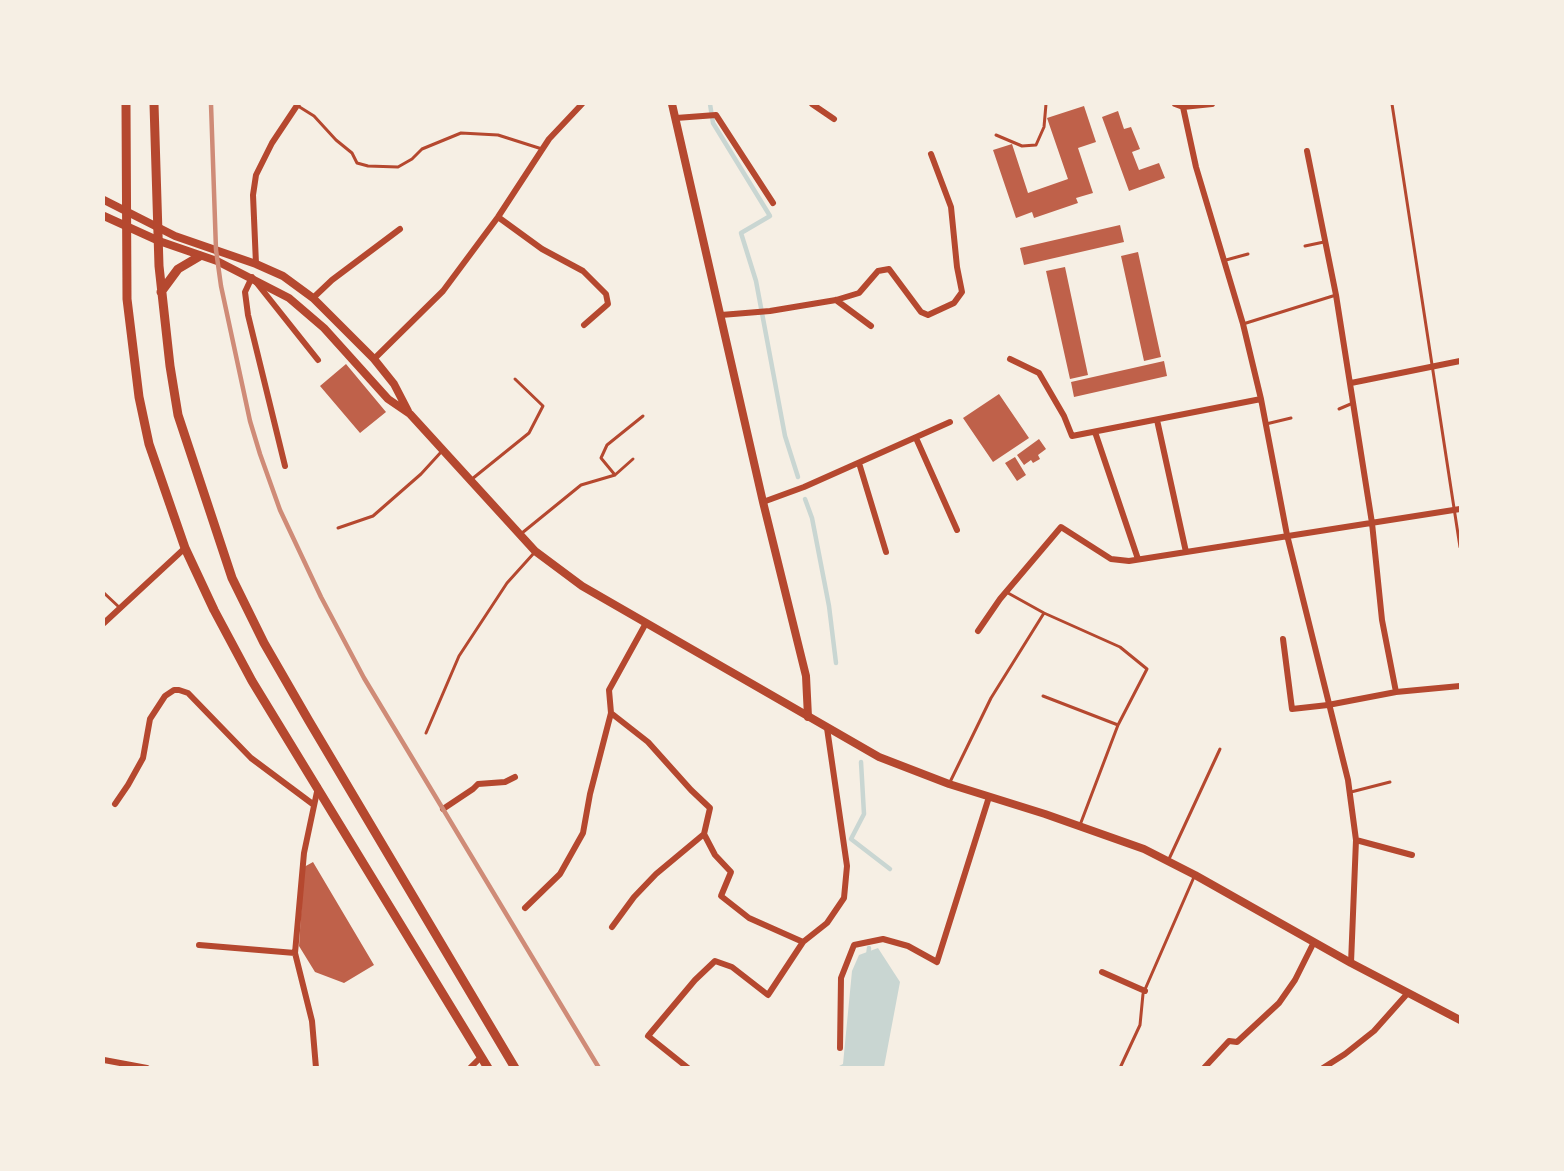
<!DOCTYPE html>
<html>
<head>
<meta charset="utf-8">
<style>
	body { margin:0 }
	#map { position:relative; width:1564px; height:1171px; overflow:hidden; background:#f6efe4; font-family:Arial,sans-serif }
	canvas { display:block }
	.frame { position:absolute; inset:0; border:105px solid #f6efe4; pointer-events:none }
</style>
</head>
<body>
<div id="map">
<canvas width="1564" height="1171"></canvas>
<div class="frame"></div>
</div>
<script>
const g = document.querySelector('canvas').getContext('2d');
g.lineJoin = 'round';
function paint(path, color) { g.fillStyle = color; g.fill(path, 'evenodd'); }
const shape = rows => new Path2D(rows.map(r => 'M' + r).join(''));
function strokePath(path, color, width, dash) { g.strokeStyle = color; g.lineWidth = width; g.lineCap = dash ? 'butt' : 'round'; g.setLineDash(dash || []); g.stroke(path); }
const water = shape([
	[878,948,900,982,884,1067,837,1067,843,1064,852,971,859,955]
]);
const stream = shape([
	[710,104,713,123,770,216,741,233,756,281,785,436,798,477],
	[805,499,812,518,829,606,836,663],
	[861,762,864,814,851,839,890,869],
	[868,957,869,948]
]);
const building = shape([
	[1084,106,1096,142,1078,148,1093,193,1076,198,1078,203,1034,218,1032,212,1016,218,993,150,1012,144,1028,193,1068,179,1047,118],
	[1118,111,1124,129,1131,127,1140,149,1132,152,1139,170,1159,163,1165,178,1129,191,1102,117],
	[1120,225,1124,242,1024,265,1020,248],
	[1138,252,1161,357,1144,361,1121,256],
	[1065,267,1088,375,1070,379,1046,271],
	[1164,361,1167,376,1074,397,1071,382],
	[346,364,386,412,360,433,320,386],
	[999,394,1029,438,993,462,963,418],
	[1039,439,1046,449,1038,455,1040,459,1033,463,1031,460,1024,465,1017,455],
	[1015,457,1026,475,1017,481,1005,463],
	[313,862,374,965,344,983,315,972,299,946,304,867]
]);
const service = shape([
	[1392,104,1460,547],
	[298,106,314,116,336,140,352,153,357,163,368,166,398,167,412,159,422,149,461,133,498,135,542,149],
	[996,135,1022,146,1036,145,1044,127,1046,104],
	[1305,246,1324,242],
	[1226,260,1248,254],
	[1243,324,1336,295],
	[1339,409,1353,403],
	[1266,424,1291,418],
	[615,475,601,458,607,445,643,416],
	[472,479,529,433,543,406,515,379],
	[338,528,373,516,421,474,442,451],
	[522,533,581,485,615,475,633,459],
	[104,593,120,608],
	[1008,593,1044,613,1120,647,1147,669,1118,725,1080,825],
	[1043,696,1118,725],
	[426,733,459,656,507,583,534,553],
	[950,782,991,698,1044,613],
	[1351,792,1390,782],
	[1169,859,1220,749],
	[1120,1068,1140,1025,1143,994,1194,877]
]);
const minor = shape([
	[812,104,834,119],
	[1175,104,1183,107,1212,104],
	[1183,107,1196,167,1243,324,1261,399,1287,535,1348,780,1356,840,1351,963],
	[676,118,716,115,773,203],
	[1307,151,1336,295,1372,523,1382,620,1396,692],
	[498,217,542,249,583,271,606,294,608,304,584,325],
	[256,264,253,195,256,175,272,143,298,104],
	[313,298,332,280,400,229],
	[836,300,871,326],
	[721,315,770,311,836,300,859,293,878,271,889,269,921,312,928,315,954,303,962,292,957,267,951,207,931,154],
	[374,359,443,291,498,217,549,139,582,104],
	[1010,359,1039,373,1064,416,1072,436,1261,399],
	[1351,383,1460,361],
	[1157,420,1186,552],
	[1095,432,1138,559],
	[916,438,957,530],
	[859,463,886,552],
	[285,466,248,315,245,292,252,277,318,360],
	[763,502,804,487,950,422],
	[104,623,185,548],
	[978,631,1000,599,1061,527,1111,559,1129,561,1460,509],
	[1283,639,1292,709,1328,705,1396,692,1460,686],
	[611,713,648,742,691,790,710,808,704,834,715,855,731,872,721,896,749,918,803,942],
	[115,804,128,785,143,758,150,719,165,696,174,690,179,690,188,693,251,758,314,805],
	[443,809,473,789,478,784,505,782,515,777],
	[1356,840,1412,855],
	[525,908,560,874,583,833,590,794,611,713,609,690,646,623],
	[612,927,634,897,656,874,704,834],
	[199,945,295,953],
	[1102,972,1145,991],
	[840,1048,841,978,854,945,883,939,908,946,937,962,989,797],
	[104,1060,147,1068],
	[316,1068,312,1021,295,953,304,853,318,787],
	[470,1068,481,1057],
	[688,1068,648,1036,695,980,715,961,732,967,768,995,803,942,827,923,844,898,847,866,827,728],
	[1204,1068,1229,1041,1237,1042,1279,1003,1295,980,1314,942],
	[1323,1068,1345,1054,1374,1031,1407,994]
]);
const tertiary = shape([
	[672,104,763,502,806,676,808,717]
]);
const secondary = shape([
	[104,200,175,236,256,264,283,276,313,298,374,359,394,384,408,411],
	[104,216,159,241,217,261,289,298,324,328,388,399,410,414,535,551,582,586,879,757,949,784,1045,814,1144,849,1195,875,1351,963,1460,1020]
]);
const trunk = shape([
	[126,104,127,299,139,397,149,444,185,548,214,610,252,681,488,1068],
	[154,104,159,266,170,366,178,415,232,578,264,643,309,721,515,1068],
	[161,292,178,269,200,256]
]);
const rail = shape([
	[211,104,216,250,221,286,250,421,260,454,280,510,321,597,364,678,599,1068]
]);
paint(water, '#c9d6d2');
strokePath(stream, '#c9d6d2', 4.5);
paint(building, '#bf614a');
strokePath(service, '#b5482f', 3);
strokePath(minor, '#b5482f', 6);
strokePath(tertiary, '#b5482f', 8);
strokePath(secondary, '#b5482f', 8);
strokePath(trunk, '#b5482f', 9);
strokePath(rail, '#cf8b77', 4.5);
</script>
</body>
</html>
